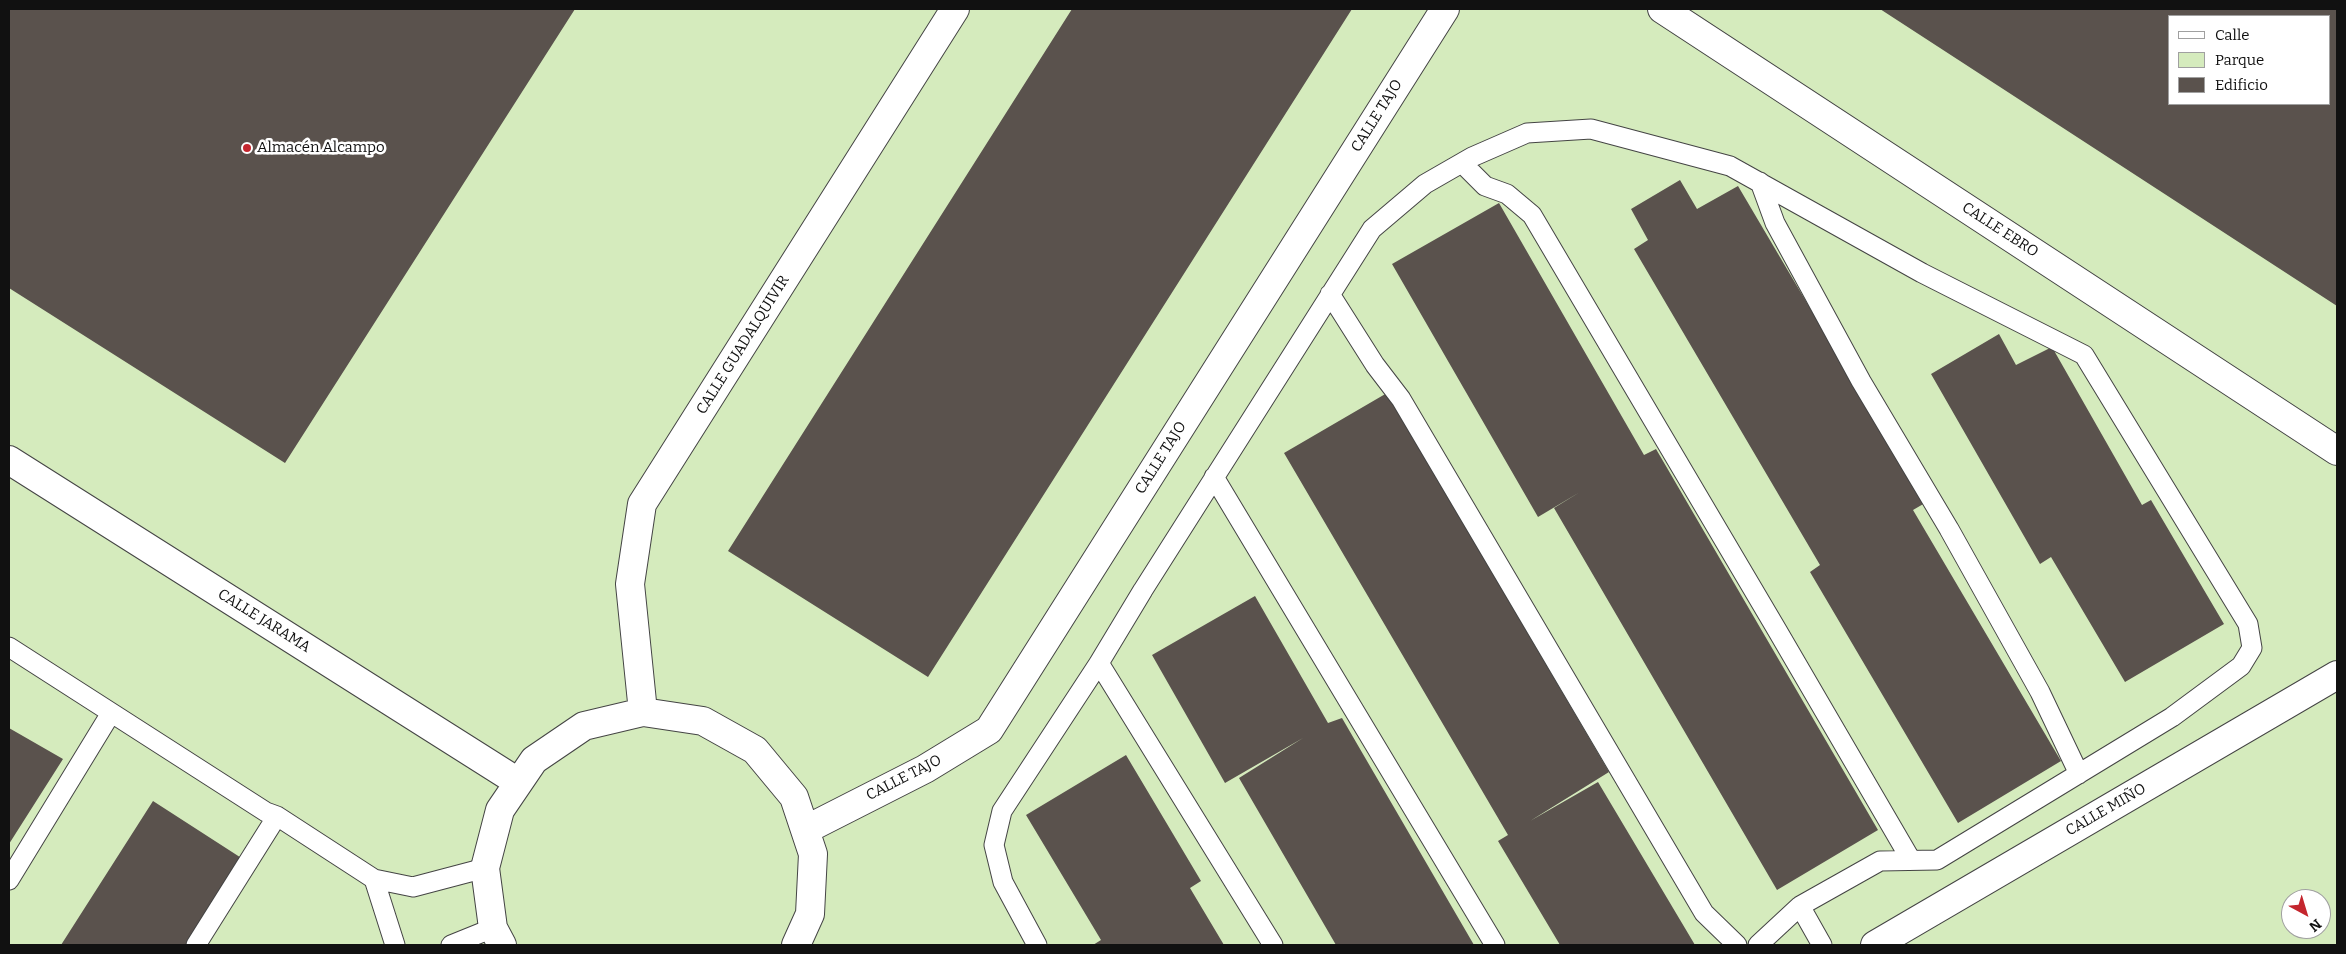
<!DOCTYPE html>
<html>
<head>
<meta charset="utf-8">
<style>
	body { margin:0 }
	#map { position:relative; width:2346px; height:954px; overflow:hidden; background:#fffdf5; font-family:Bitter,serif }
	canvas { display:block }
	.frame { position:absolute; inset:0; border:10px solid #111; pointer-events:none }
	.legend { position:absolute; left:2168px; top:15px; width:162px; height:90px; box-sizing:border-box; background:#fff; border:1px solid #a0a0a0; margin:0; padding:6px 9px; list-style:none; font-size:15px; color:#111 }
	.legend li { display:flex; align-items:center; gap:10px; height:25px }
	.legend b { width:25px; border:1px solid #a0a0a0 }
	.north { position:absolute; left:2281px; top:889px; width:50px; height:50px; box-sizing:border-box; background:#fff; border:1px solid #a0a0a0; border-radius:50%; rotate:141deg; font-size:14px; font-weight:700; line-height:20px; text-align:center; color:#111 }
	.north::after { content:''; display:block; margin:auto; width:18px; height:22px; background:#c4262e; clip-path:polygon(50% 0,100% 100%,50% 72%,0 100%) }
</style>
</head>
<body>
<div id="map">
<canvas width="2346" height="954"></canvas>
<div class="frame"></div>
<ul class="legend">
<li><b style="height:6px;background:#fff"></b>Calle</li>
<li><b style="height:14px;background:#d5ebbd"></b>Parque</li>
<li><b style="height:14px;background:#5a524d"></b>Edificio</li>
</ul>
<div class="north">N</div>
</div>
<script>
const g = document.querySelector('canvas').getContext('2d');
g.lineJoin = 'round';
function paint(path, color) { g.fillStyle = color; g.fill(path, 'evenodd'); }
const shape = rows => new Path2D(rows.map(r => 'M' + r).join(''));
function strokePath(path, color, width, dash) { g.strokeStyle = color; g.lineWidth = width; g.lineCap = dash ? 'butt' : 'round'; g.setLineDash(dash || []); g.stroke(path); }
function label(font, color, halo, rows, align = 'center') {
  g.font = font + ' Bitter,serif'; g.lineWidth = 5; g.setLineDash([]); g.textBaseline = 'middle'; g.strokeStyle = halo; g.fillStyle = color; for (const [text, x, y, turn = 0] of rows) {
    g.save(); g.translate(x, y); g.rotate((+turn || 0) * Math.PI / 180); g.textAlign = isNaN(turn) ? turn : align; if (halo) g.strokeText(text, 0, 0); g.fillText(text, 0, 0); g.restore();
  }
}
const green = shape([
	[9,9,2337,9,2337,945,9,945],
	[2170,16,2330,16,2330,104,2170,104],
	[2291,899,2321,899,2321,929,2291,929]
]);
const building = shape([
	[9,9,575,9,285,463,9,288],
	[1072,9,1352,9,928,677,728,551],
	[1880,9,2337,9,2337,306],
	[2170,16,2330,16,2330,104,2170,104],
	[1680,180,1697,209,1738,186,1925,503,1913,510,2061,761,1958,823,1810,572,1820,565,1634,249,1648,240,1631,209],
	[1499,203,1644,455,1656,449,1878,830,1777,890,1554,508,1580,492,1538,517,1392,264],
	[1999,334,2016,365,2052,347,2142,505,2151,500,2224,624,2125,682,2051,557,2040,564,1931,374],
	[1387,393,1609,772,1530,821,1598,782,1695,945,1560,945,1498,841,1508,835,1284,453],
	[1255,596,1328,723,1342,718,1474,945,1336,945,1239,778,1303,738,1225,783,1152,655],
	[9,728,63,759,9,844],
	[1126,755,1201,881,1190,888,1224,945,1093,945,1101,940,1026,815],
	[153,801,246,861,192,945,61,945]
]);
const service = shape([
	[1462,163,1485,186,1507,194,1532,215,1777,630,1911,860],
	[1760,182,1775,223,1861,381,1949,529,2040,692,2079,774],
	[1330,294,1375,365,1401,399,1704,913,1737,945],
	[1214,477,1495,945],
	[9,647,266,812,277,816,374,879,413,887,485,868],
	[1099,663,1273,945],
	[374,879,395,945],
	[9,880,111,713],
	[196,945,277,816],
	[451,945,493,928],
	[1037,945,1003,882,994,845,1002,811,1099,663,1143,590,1372,229,1425,184,1472,157,1527,133,1591,129,1730,166,1922,273,2084,355,2248,624,2252,648,2241,666,2172,717,1937,860,1880,861,1800,906],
	[1758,945,1800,906,1822,945]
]);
const minor = shape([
	[1662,9,2337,451],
	[9,460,518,782],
	[643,712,630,584,642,504,955,9],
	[805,830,925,769,989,730,1445,9],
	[502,945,493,928,485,868,500,810,534,760,584,726,643,712,703,721,755,750,794,797,813,854,810,914,796,945],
	[1875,945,2337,675]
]);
const markers = [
	[247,148,5,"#c4262e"]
];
const streetNames = [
	["CALLE TAJO",1377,116,-58],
	["CALLE EBRO",2000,230,33],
	["CALLE GUADALQUIVIR",743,345,-58],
	["CALLE TAJO",1161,458,-58],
	["CALLE JARAMA",264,621,32],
	["CALLE TAJO",904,778,-27],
	["CALLE MIÑO",2106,810,-30]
];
const poiNames = [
	["Almacén Alcampo",257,148]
];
paint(green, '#d5ebbd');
paint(building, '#5a524d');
strokePath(service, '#444', 21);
strokePath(minor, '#444', 30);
strokePath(service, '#fff', 19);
strokePath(minor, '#fff', 28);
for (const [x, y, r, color] of markers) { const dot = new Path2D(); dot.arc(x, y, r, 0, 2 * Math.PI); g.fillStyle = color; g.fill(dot); strokePath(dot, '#fff', 2); }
label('15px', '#111', '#fff', streetNames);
label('15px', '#111', '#fff', poiNames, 'left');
</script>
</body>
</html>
